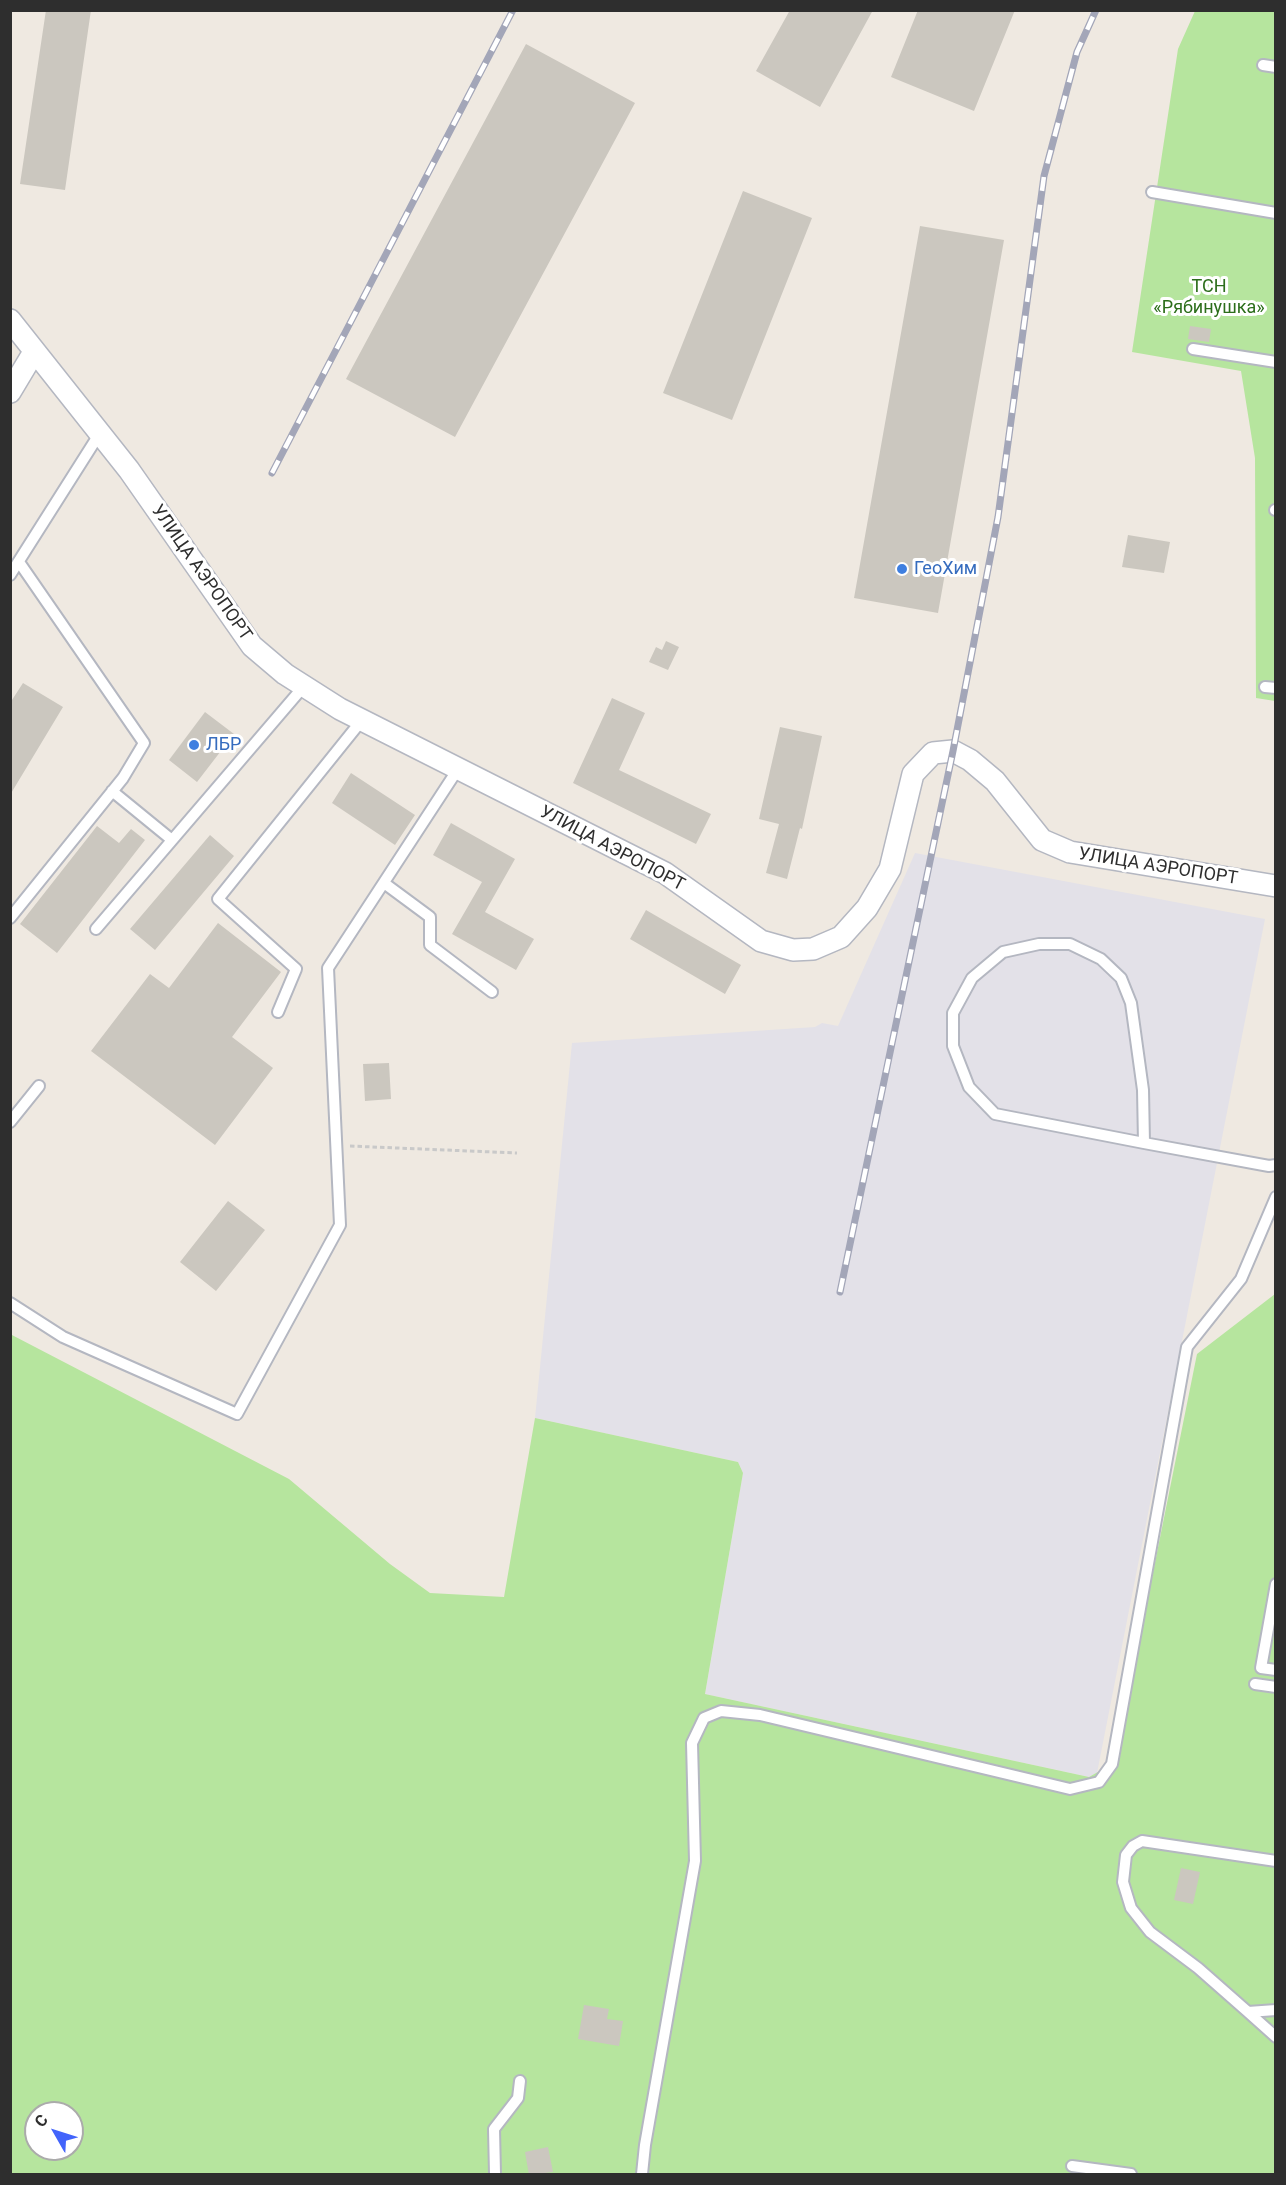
<!DOCTYPE html>
<html>
<head>
<meta charset="utf-8">
<style>
	body { margin:0 }
	#map { position:relative; width:1286px; height:2185px; overflow:hidden; background:#efe9e1; font-family:Roboto,sans-serif }
	canvas { display:block }
	.frame { position:absolute; inset:0; border:12px solid #2e2e2e; pointer-events:none }
	.north { position:absolute; left:24px; top:2101px; width:60px; height:60px; box-sizing:border-box; background:#fff; border:2px solid #ababab; border-radius:50%; rotate:309deg; font-size:16px; font-weight:700; line-height:24px; text-align:center; color:#2e2e2e }
	.north::after { content:''; display:block; margin:auto; width:21px; height:27px; background:#4264fb; clip-path:polygon(50% 0,100% 100%,50% 72%,0 100%) }
</style>
</head>
<body>
<div id="map">
<canvas width="1286" height="2185"></canvas>
<div class="frame"></div>
<div class="north">С</div>
</div>
<script>
const g = document.querySelector('canvas').getContext('2d');
g.lineJoin = 'round';
function paint(path, color) { g.fillStyle = color; g.fill(path, 'evenodd'); }
const shape = rows => new Path2D(rows.map(r => 'M' + r).join(''));
function strokePath(path, color, width, dash) { g.strokeStyle = color; g.lineWidth = width; g.lineCap = dash ? 'butt' : 'round'; g.setLineDash(dash || []); g.stroke(path); }
function label(font, color, halo, rows, align = 'center') {
  g.font = font + ' Roboto,sans-serif'; g.lineWidth = 6; g.setLineDash([]); g.textBaseline = 'middle'; g.strokeStyle = halo; g.fillStyle = color; for (const [text, x, y, turn = 0] of rows) {
    g.save(); g.translate(x, y); g.rotate((+turn || 0) * Math.PI / 180); g.textAlign = isNaN(turn) ? turn : align; if (halo) g.strokeText(text, 0, 0); g.fillText(text, 0, 0); g.restore();
  }
}
const industrial = shape([
	[915,853,1265,919,1097,1773,1089,1777,705,1694,743,1473,738,1462,535,1418,572,1043,815,1027,822,1023,838,1026]
]);
const green = shape([
	[1195,11,1275,11,1275,701,1256,698,1255,458,1241,371,1132,352,1178,49],
	[1275,1294,1275,2174,11,2174,10,1334,289,1479,390,1564,430,1593,504,1597,535,1418,738,1462,743,1473,705,1694,1089,1777,1112,1764,1114,1766,1197,1354],
	[36,2113,72,2113,72,2149,36,2149]
]);
const building = shape([
	[46,10,91,10,65,190,20,184],
	[790,10,873,10,820,107,756,71],
	[918,10,1015,10,974,111,891,77],
	[526,44,635,103,455,437,346,379],
	[743,191,812,218,732,420,663,393],
	[920,226,1004,240,938,613,854,598],
	[1190,326,1211,329,1209,342,1188,339],
	[1128,535,1170,542,1164,573,1122,567],
	[666,641,679,647,668,670,649,662,656,647,662,650],
	[23,683,63,707,10,795,10,703],
	[612,698,645,713,619,770,711,814,696,844,573,783],
	[205,712,234,734,197,782,169,760],
	[780,727,822,736,802,829,800,828,787,879,766,873,779,824,759,819],
	[351,773,415,815,395,845,332,803],
	[451,823,515,859,485,912,534,939,516,970,452,934,482,882,433,855],
	[97,826,119,843,131,829,145,840,57,953,20,924],
	[210,835,234,856,155,950,130,929],
	[646,910,741,965,725,994,630,939],
	[218,923,281,972,232,1037,273,1068,215,1145,91,1051,150,974,169,988],
	[389,1063,391,1099,365,1101,363,1064],
	[228,1201,265,1230,216,1291,180,1262],
	[1181,1868,1200,1872,1193,1904,1174,1900],
	[584,2005,609,2009,607,2019,623,2021,619,2046,578,2039],
	[548,2147,553,2172,529,2175,525,2152]
]);
const path = shape([
	[350,1146,517,1153]
]);
const lane = shape([
	[1263,65,1276,67],
	[1152,192,1276,213],
	[1193,349,1276,362],
	[1275,510,1276,510],
	[10,575,100,433],
	[1265,687,1276,688],
	[112,791,172,840],
	[384,883,430,917,430,945,492,992],
	[10,918,123,778,144,743,19,562],
	[96,929,304,686],
	[278,1012,296,969,218,899,362,720],
	[10,1122,39,1086],
	[1144,1143,1143,1090,1131,1003,1121,978,1101,959,1070,944,1039,944,1003,952,972,978,953,1013,953,1046,969,1087,995,1114,1144,1143,1269,1166,1276,1165],
	[10,1303,63,1337,237,1414,340,1225,328,968,458,769],
	[1276,1584,1261,1668,1276,1670],
	[1255,1684,1276,1687],
	[1276,2010,1248,2012,1276,2037],
	[1248,2012,1198,1968,1150,1932,1131,1908,1123,1882,1126,1855,1133,1846,1142,1841,1276,1861],
	[1072,2166,1131,2174],
	[495,2174,494,2129,518,2098,520,2081],
	[642,2174,645,2145,695,1861,692,1743,704,1718,721,1711,760,1715,1070,1789,1099,1782,1112,1764,1187,1347,1241,1279,1276,1197]
]);
const street = shape([
	[10,320,129,470,252,646,285,674,340,709,665,873,761,941,793,950,813,949,841,937,867,908,890,869,913,774,933,753,953,751,970,760,995,781,1042,840,1070,852,1276,886],
	[10,392,34,352]
]);
const rail = shape([
	[272,473,513,10],
	[840,1292,953,751,998,517,1044,176,1077,52,1096,10]
]);
const markers = [
	[902,569,6,"#3f7fe0"],
	[194,745,6,"#3f7fe0"]
];
const parkNames = [
	["ТСН",1209,287],
	["«Рябинушка»",1209,308]
];
const shopNames = [
	["ГеоХим",914,569],
	["ЛБР",206,745]
];
const streetNames = [
	["УЛИЦА АЭРОПОРТ",201,573,55],
	["УЛИЦА АЭРОПОРТ",612,849,28],
	["УЛИЦА АЭРОПОРТ",1158,867,9]
];
paint(industrial, '#e3e1e8');
paint(green, '#b6e59e');
paint(building, '#cbc7bf');
strokePath(lane, '#b4b7c1', 14);
strokePath(street, '#b4b7c1', 24);
strokePath(path, '#c9c9c9', 3, [4.5, 3]);
strokePath(lane, '#fff', 10);
strokePath(street, '#fff', 21);
strokePath(rail, '#a3a6b8', 7);
strokePath(rail, '#fff', 4.5, [14]);
for (const [x, y, r, color] of markers) { const dot = new Path2D(); dot.arc(x, y, r, 0, 2 * Math.PI); g.fillStyle = color; g.fill(dot); strokePath(dot, '#fff', 2); }
label('18px', '#2c6e1b', '#fff', parkNames);
label('18px', '#366cbe', '#fff', shopNames, 'left');
label('18px', '#2e2e2e', '#fff', streetNames);
</script>
</body>
</html>
